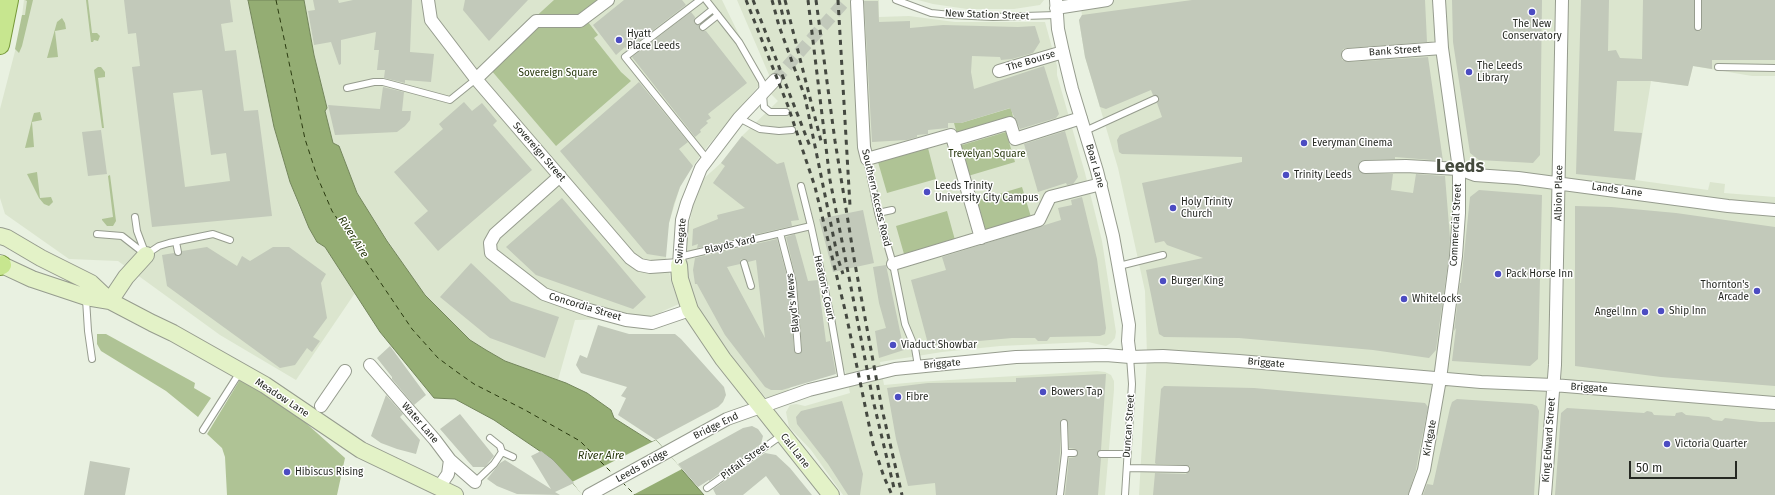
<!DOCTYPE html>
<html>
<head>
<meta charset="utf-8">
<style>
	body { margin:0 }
	#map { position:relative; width:1775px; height:495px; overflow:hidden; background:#e9f1e1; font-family:"Fira Sans",sans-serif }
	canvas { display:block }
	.scale { position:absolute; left:1629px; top:461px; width:108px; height:18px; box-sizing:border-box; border:2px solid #252822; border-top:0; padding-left:5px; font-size:12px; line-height:14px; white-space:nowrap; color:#252822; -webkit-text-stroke:3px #fff; paint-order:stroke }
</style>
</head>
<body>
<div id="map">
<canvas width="1775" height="495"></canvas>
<div class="scale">50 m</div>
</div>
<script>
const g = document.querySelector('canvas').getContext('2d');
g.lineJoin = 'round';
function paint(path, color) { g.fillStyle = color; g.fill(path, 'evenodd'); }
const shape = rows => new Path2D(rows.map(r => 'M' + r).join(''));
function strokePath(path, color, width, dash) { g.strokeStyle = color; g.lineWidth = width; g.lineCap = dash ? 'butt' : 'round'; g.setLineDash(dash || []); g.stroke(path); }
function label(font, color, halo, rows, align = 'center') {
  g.font = font + ' "Fira Sans",sans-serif'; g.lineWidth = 3; g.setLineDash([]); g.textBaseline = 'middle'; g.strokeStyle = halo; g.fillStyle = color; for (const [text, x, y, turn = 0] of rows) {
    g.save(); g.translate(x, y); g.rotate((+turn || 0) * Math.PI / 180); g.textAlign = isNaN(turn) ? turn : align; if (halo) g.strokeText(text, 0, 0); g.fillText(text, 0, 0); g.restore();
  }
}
const built = shape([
	[24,0,248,0,274,127,290,182,299,207,317,242,325,247,355,293,296,380,220,335,118,261,69,259,5,214,0,198,0,109,20,32],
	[304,0,722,0,762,82,707,147,686,175,680,187,669,223,666,241,666,257,671,281,679,304,663,311,653,318,575,320,558,380,505,361,470,340,425,295,410,275,357,193,339,146,333,143,325,110,327,108,314,55],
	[737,0,850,0,851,6,857,0,879,0,879,17,909,16,955,22,1045,22,1057,66,1057,75,1085,173,1102,241,1116,332,1115,338,1111,343,1106,346,1088,342,1000,346,942,352,880,362,884,385,917,382,1097,371,1105,372,1111,375,1114,381,1114,390,1105,495,843,495,811,450,789,427,786,412,790,405,796,404,805,406,850,393,845,370,792,385,787,392,766,398,717,340,700,313,690,287,687,268,686,239,695,197,701,181,721,163,742,136,778,101,771,94,775,89],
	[918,0,1044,0,1040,5,1014,9,967,9,933,4],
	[1072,0,1775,0,1775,76,1752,76,1693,66,1688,86,1651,81,1635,180,1708,190,1710,182,1725,184,1724,193,1775,197,1775,495,1139,495,1147,356,1145,291,1118,168,1085,57,1079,20,1082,15,1080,3]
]);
const green = shape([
	[25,0,33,0,22,46,19,53,15,49,22,15,25,15,27,1],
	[86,0,88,0,92,33,97,33,100,36,98,41,94,40,93,42,91,42],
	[554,0,598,0,584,11,585,18,598,35,594,38,621,72,631,81,556,146,485,63],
	[62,18,65,23,66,29,55,31,58,57,47,58,57,22],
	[98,67,101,67,105,72,105,77,98,78,104,128,102,128,94,70],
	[1011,108,1013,117,957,134,954,123,961,123],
	[40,112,42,120,32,122,34,147,25,148,33,116,34,113],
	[1006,132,1015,162,968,176,959,146],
	[928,148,936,179,887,193,878,162],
	[37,172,40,198,51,197,53,202,49,206,44,204,39,198,27,174],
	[110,175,116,221,113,226,107,226,102,220,102,219,113,217,108,176],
	[1022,187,1031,217,984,231,975,201],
	[947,211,955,240,904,254,896,226],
	[97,334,106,334,195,383,194,388,211,398,198,417,166,391,101,351,97,344],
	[241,378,298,416,345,458,337,495,227,495,225,457,222,448,207,434]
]);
const water = shape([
	[248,0,304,0,314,55,327,108,325,111,333,143,339,146,357,193,387,241,425,295,470,340,486,350,505,361,566,383,587,393,611,410,614,418,652,442,656,440,704,495,583,495,553,460,494,420,455,399,434,398,380,332,325,247,317,242,309,228,290,182,274,127,248,0]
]);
const pier = shape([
	[656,440,682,469,633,495,582,495,572,482]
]);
const ferry = shape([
	[276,0,305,139,317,176,332,211,412,329,438,358,457,372,474,384,525,410,580,441,614,475],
	[622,482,635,495]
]);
const building = shape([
	[124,0,230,0,233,22,221,24,225,51,236,50,244,111,258,110,272,216,152,227,132,67,140,66,136,33,128,34],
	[202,90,211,155,226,153,230,181,185,187,173,93],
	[313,0,338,0,339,3,353,0,412,0,410,52,434,54,431,82,405,80,405,83,384,78,385,70,377,70,379,50,374,50,376,32,341,40,341,64,339,65,331,42,314,45,308,11,315,10],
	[465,0,528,0,489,41,463,10],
	[624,0,682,0,686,5,627,50,625,47,616,55,593,25],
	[1192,0,1425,0,1427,42,1347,48,1343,49,1341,55,1342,60,1349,62,1428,57,1443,161,1395,157,1395,159,1364,160,1361,161,1358,167,1359,171,1365,174,1393,174,1391,190,1413,193,1416,174,1445,176,1450,238,1449,255,1436,350,1429,358,1373,350,1239,338,1164,337,1159,334,1146,270,1203,258,1167,245,1164,241,1155,243,1142,183,1242,162,1242,157,1122,154,1119,152,1117,140,1120,135,1162,117,1157,103,1159,98,1157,95,1153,95,1151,90,1106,109,1100,107,1085,57,1079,20,1082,15],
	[1452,0,1542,0,1540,155,1533,163,1479,160,1470,153,1453,42],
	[1581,0,1609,0,1608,51,1616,50,1620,58,1642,59,1643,0,1694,0,1694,27,1698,31,1701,31,1702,27,1702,0,1775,0,1775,60,1712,60,1712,69,1693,66,1688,86,1651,81,1617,81,1614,131,1642,133,1635,180,1576,174],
	[864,1,878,1,879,22,910,21,910,28,943,25,1018,27,1035,26,1040,42,1033,53,1012,59,1001,60,1000,57,972,56,971,72,974,89,1044,66,1059,114,1056,118,1020,129,1010,108,961,123,948,123,948,128,928,130,928,134,917,135,917,137,907,140,872,142],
	[691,12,695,17,694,23,699,25,701,31,706,31,747,83,708,114,711,118,706,121,708,123,700,130,701,132,695,137,632,57],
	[639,82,688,142,679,149,693,166,680,187,674,204,669,223,666,257,647,254,560,151],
	[383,87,404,92,402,111,411,111,410,120,405,126,397,132,335,135,328,105,380,109],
	[464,102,472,111,482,103,497,121,493,125,532,170,438,251,414,223,428,211,394,172,443,129,439,124],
	[101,130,107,174,88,176,82,132],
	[1065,131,1078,177,1073,184,1067,185,1066,183,1038,192,1024,144],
	[742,136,777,164,784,162,799,220,791,221,792,226,697,248,698,244,692,246,693,229,718,219,717,215,745,208,713,183,725,166,721,163],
	[1479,190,1542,195,1538,359,1530,366,1452,361,1456,328,1454,331,1460,283,1461,283,1470,197],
	[1082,197,1097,259,1106,328,1105,334,1100,336,1050,337,1047,341,1038,341,1035,338,1012,338,935,345,930,344,927,340,911,280,946,270,942,257,1061,220,1058,208,1072,205,1071,200],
	[562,198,646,297,633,309,536,275,506,247],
	[1575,206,1611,207,1676,213,1775,227,1775,386,1661,377,1575,366],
	[863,210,874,263,833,272,819,219],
	[795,234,808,281,818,280,826,342,830,341,836,374,782,390,771,390,765,387,725,335,697,284,695,284,693,270,695,258,777,239,789,284,794,350,796,354,800,354,802,350,797,283,786,237],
	[743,259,748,262,756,260,765,338,727,267,740,264,740,260],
	[207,247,237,266,242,256,250,261,273,247,289,247,326,274,321,283,327,318,313,337,320,341,312,352,307,348,295,365,280,368,167,286,162,255,174,253,178,256,181,255,182,251],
	[471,263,511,301,559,317,545,358,490,338,440,297],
	[886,265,904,350,879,358,875,331,886,328,879,303,873,267],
	[598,325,629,334,675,334,681,339,724,387,726,395,723,402,718,407,656,440,618,415,626,398,621,396,627,387,581,373,576,365,580,355,587,358],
	[390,346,426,395,414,405,392,379,392,377,377,358],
	[1106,374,1101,450,1097,454,1097,457,1101,458,1098,495,1065,495,1069,458,1076,457,1078,453,1076,449,1069,448,1068,423,1064,419,1061,419,1060,423,1060,453,1056,495,936,495,935,483,908,486,896,439,887,388,928,383,1016,382,1016,378],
	[1164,386,1254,388,1425,403,1428,407,1419,453,1416,470,1408,495,1153,495,1155,473,1186,474,1190,469,1190,466,1186,465,1156,464,1155,463,1161,389],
	[386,395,403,414,400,417,420,440,416,454,397,449,381,443,371,436],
	[1457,399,1532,404,1537,406,1539,411,1534,495,1423,495,1427,484,1433,485,1450,408,1452,402],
	[842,401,863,474,860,495,848,495,828,464,797,424,796,417,801,411],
	[1567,408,1644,413,1647,411,1652,412,1654,415,1675,416,1676,413,1682,412,1686,415,1709,417,1713,420,1722,421,1725,418,1760,422,1775,422,1775,495,1555,495,1561,413],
	[460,414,494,456,485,467,473,467,440,429],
	[752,426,758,429,763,436,761,444,709,481,709,480,698,487,678,464,743,428],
	[541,451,553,460,574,483,555,492,560,495,517,494,497,486,487,479,500,463,505,460,551,489,531,456],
	[765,453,776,455,790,468,812,495,780,495,766,476,743,495,716,495,713,489],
	[90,461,130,468,125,495,84,495]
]);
const streetTunnel = shape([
	[775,80,846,0]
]);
const lane = shape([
	[700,0,625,57,707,159],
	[706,0,739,42,762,82,764,107,770,112,786,112],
	[896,0,931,13,951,15,993,17,1056,15],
	[1698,0,1698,27],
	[698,21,713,9],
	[703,27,718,15],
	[1718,67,1775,68],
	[347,88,374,82,383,82,450,100,476,79],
	[739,118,760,129,779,131,792,130],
	[1085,131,1155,99],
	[867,159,878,213,893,264,905,324,915,348,918,366],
	[801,186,811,226],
	[878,213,892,210],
	[135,217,137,231,146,255],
	[780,233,793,283,798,350],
	[97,234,122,236,145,254],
	[176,242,178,252],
	[147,254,159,246,169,243,213,234,230,240],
	[679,257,811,226,831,318,842,381],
	[744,263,751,286],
	[1119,266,1163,255],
	[86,299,88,331,92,359],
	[203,430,240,372],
	[502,452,513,457],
	[1065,453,1074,453],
	[1101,454,1127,454],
	[1127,468,1186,469],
	[475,482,494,464,502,452,500,446,490,438],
	[707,488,782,435],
	[1060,495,1065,453,1064,423],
	[1125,495,1132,384,1130,357]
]);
const street = shape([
	[428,0,431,20,476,79,630,258,640,265,650,267,679,265,682,220,687,203,701,168,739,118,775,80],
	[1056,0,1058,29,1063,52,1072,89,1097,171,1113,236,1129,325,1128,341,1130,357],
	[857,2,864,147,867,159,951,135,953,140,1010,123,1015,139,1081,118],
	[1056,8,1107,0],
	[1348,55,1442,48],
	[999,71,1063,52],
	[476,79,536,21,580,21,608,0],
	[953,140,981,238],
	[1365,167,1406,166,1459,169,1475,175,1518,178,1728,206,1775,210],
	[560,176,495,234,490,243,491,253,544,294,589,310,626,320,652,323,690,310],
	[893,264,1039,220,1050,197,1101,184],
	[370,365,435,440,450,460,475,482],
	[321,406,345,371],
	[439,487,448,474,450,460],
	[589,495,727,419,809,390,895,369,1016,357,1106,355,1130,357,1163,356,1239,361,1481,382,1553,385,1775,403],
	[1415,495,1424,470,1440,379,1456,256,1459,213,1459,169,1442,48,1439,0],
	[1545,495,1555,365,1562,0]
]);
const secondary = shape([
	[0,236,7,238,41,258,91,283,110,301,152,323,173,333,265,385,361,450,455,495],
	[0,263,2,265,32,279,86,297,110,301],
	[679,265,680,279,690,310,723,359,831,495],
	[110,301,126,277,146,255]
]);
const primary = shape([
	[0,45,9,0],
	[0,266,2,265]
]);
const rail = shape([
	[746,0,788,106,815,187,846,314,873,444,884,477,892,495],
	[753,0,811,149],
	[772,0,779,26,805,97,838,259,843,274],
	[779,0,786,29],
	[785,0,821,141],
	[808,0,830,180,873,400,894,488],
	[816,0,835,141,855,264,882,409,902,495],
	[838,0,850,206]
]);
const markers = [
	[1532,12,4,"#4c4cc2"],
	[619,40,4,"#4c4cc2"],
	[1469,72,4,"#4c4cc2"],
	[1304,143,4,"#4c4cc2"],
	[1286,175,4,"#4c4cc2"],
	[927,192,4,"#4c4cc2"],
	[1173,208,4,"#4c4cc2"],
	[1498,274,4,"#4c4cc2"],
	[1163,281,4,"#4c4cc2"],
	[1757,291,4,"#4c4cc2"],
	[1404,299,4,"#4c4cc2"],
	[1661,311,4,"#4c4cc2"],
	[1645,312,4,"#4c4cc2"],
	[893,345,4,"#4c4cc2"],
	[1043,392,4,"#4c4cc2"],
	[898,397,4,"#4c4cc2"],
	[1667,444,4,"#4c4cc2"],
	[287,472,4,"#4c4cc2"]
];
const streetNames = [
	["New Station Street",987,15,2],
	["Bank Street",1395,51,-4],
	["The Bourse",1031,61,-17],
	["Sovereign Street",539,152,49],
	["Boar Lane",1095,166,74],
	["Lands Lane",1617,190,8],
	["Albion Place",1559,193,-89],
	["Southern Access Road",876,198,77],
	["Commercial Street",1456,225,-87],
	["Swinegate",681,241,-85],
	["Blayds Yard",730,245,-13],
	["Heaton's Court",824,288,78],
	["Blayd's Mews",793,303,-96],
	["Concordia Street",585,307,17],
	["Briggate",1266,363,5],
	["Briggate",942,364,-5],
	["Briggate",1589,388,4],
	["Meadow Lane",282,398,33],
	["Water Lane",420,423,49],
	["Bridge End",716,426,-26],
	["Duncan Street",1129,426,-86],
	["Kirkgate",1430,438,-80],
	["King Edward Street",1549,440,-86],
	["Call Lane",795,451,52],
	["Pitfall Street",745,461,-36],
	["Leeds Bridge",642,466,-29]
];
const poiNames = [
	["The New",1532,24,"center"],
	["Conservatory",1532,36,"center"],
	["Hyatt",627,34],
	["Place Leeds",627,46],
	["The Leeds",1477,66],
	["Library",1477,78],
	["Everyman Cinema",1312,143],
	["Trinity Leeds",1294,175],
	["Leeds Trinity",935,186],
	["University City Campus",935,198],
	["Holy Trinity",1181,202],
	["Church",1181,214],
	["Pack Horse Inn",1506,274],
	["Burger King",1171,281],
	["Thornton's",1749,285,"right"],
	["Arcade",1749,297,"right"],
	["Whitelocks",1412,299],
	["Ship Inn",1669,311],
	["Angel Inn",1637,312,"right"],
	["Viaduct Showbar",901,345],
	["Bowers Tap",1051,392],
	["Fibre",906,397],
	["Victoria Quarter",1675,444],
	["Hibiscus Rising",295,472]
];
const parkNames = [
	["Sovereign Square",558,73],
	["Trevelyan Square",987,154]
];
const waterNames = [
	["River Aire",353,237,58],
	["River Aire",601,456]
];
const townNames = [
	["Leeds",1460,167]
];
paint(built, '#dbe5ce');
paint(green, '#afc395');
paint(water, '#94ad73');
strokePath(water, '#73855b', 1);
paint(pier, '#e9f1e1');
strokePath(ferry, '#2b3b10', 1, [5, 4]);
paint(building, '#c2c9ba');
strokePath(streetTunnel, '#c2c9bb', 12, [12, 6]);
strokePath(lane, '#969c8e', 8);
strokePath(street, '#969c8e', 14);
strokePath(secondary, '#969c8e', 18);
strokePath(primary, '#769839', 20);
strokePath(lane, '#fff', 6);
strokePath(street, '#fff', 12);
strokePath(secondary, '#e3f2c7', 16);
strokePath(primary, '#c7e68f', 18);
strokePath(rail, '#444840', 3, [5, 5]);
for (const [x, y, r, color] of markers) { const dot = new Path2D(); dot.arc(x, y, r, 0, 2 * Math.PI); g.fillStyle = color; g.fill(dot); strokePath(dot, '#fff', 1.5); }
label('10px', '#252822', '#fff', streetNames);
label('10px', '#252822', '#fff', poiNames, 'left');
label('10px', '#28380d', '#fff', parkNames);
label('italic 11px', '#2b3b10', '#fff', waterNames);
label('bold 18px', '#444a3d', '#fff', townNames);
</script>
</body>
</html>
